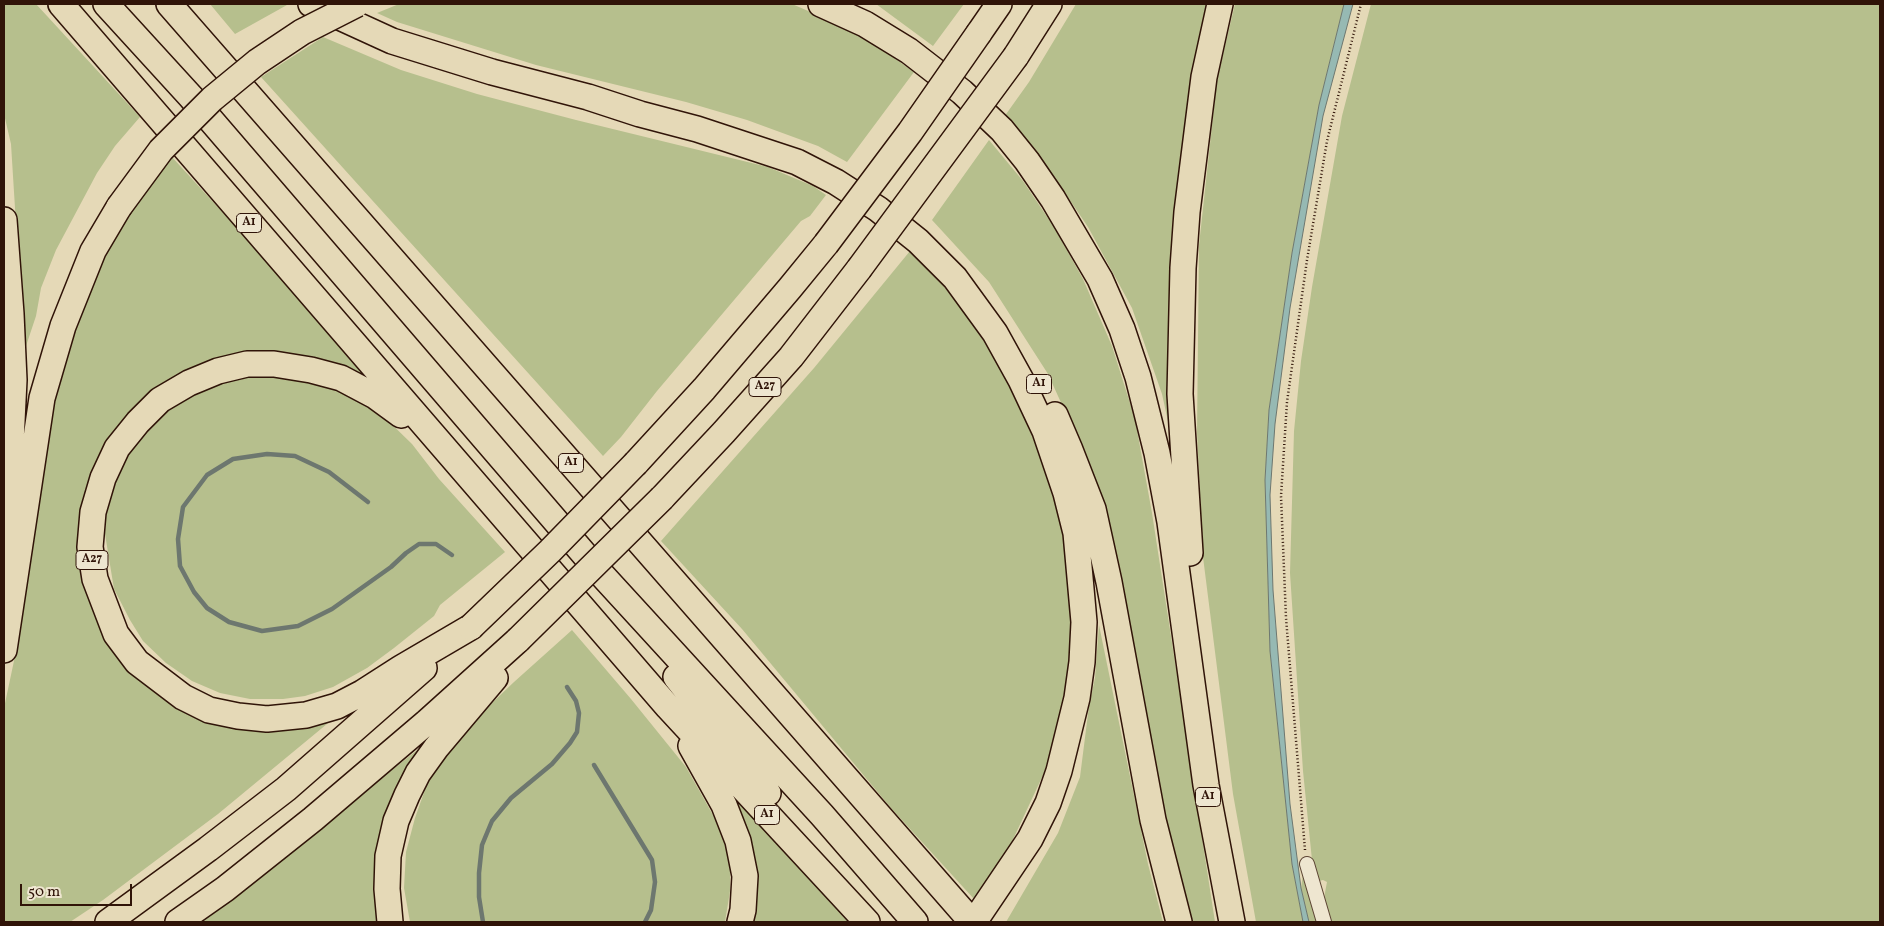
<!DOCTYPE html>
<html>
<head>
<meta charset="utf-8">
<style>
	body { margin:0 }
	#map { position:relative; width:1884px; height:926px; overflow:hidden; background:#e5d9b7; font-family:Vollkorn,serif }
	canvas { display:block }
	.frame { position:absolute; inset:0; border:5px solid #301408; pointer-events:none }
	.scale { position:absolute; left:20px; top:884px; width:112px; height:22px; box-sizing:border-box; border:2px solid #301408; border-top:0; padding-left:6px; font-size:15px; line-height:18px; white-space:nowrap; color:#301408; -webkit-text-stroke:4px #eee6d0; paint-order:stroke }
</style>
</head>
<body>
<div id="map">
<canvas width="1884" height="926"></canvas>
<div class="frame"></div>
<div class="scale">50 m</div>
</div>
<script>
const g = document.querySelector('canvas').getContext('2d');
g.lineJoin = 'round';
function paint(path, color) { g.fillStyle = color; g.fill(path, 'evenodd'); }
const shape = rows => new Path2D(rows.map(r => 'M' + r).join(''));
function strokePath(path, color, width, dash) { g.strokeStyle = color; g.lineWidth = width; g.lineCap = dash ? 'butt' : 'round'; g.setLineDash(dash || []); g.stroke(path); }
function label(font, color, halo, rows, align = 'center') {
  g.font = font + ' Vollkorn,serif'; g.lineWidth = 4; g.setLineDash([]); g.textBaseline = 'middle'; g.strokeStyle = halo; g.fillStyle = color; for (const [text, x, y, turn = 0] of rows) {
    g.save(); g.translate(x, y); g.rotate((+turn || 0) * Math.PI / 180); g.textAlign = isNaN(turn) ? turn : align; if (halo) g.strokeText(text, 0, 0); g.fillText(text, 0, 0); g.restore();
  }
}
const green = shape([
	[4,4,36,4,140,117,115,146,97,173,56,250,41,288,36,316,24,352,11,144,4,114],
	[210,4,286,4,287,5,235,34],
	[399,4,792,4,836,23,880,48,914,72,847,162,818,146,747,120,686,102,536,65,397,22,377,13],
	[876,4,964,4,933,46],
	[1076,4,1207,4,1192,70,1183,150,1174,469,1169,426,1162,394,1132,308,1088,227,1042,159,1004,117,1029,82],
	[1235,4,1344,4,1319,105,1292,253,1269,410,1265,480,1270,651,1292,864,1303,922,1256,922,1233,794,1203,557,1197,432,1199,245,1217,80],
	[1371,4,1880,4,1880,922,1330,922,1324,898,1327,882,1323,880,1319,881,1313,870,1303,771,1290,573,1294,431,1301,361,1312,287,1342,116],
	[323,37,401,70,477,94,576,120,768,167,813,186,826,195,810,216,801,221,657,391,621,437,603,456,261,77],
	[989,140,1023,181,1054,227,1083,279,1112,346,1135,419,1152,513,1215,922,1187,922,1068,418,1048,374,989,282,932,220],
	[171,156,292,288,378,388,234,358,107,446,94,609,212,718,356,700,218,814,103,900,70,922,4,922,4,708,18,642,56,390,67,349,102,250],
	[910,251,938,279,972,322,1007,378,1045,466,1050,470,1076,592,1071,687,1044,773,1009,848,974,899,890,807,742,629,661,541,814,368],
	[267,375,322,383,375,408,412,444,439,479,505,552,440,605,434,616,394,648,367,668,333,687,305,696,283,699,250,699,220,693,192,681,166,663,143,641,130,620,114,589,105,534,106,505,123,460,159,417,184,398,203,387,245,376],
	[1099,625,1148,864,1163,922,1006,922,1058,833,1080,777,1089,706,1095,678],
	[572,630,631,699,686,767,727,840,730,862,730,891,725,922,410,922,404,888,406,852,415,818,427,784,444,755,472,722,514,682],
	[434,737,410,776,385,922,197,922],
	[721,779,851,922,749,922,754,868,751,841,742,816],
	[1304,868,1320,922,1309,922,1301,888]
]);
const water = shape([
	[1344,4,1353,4,1323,116,1290,308,1275,424,1270,495,1273,590,1290,804,1301,888,1309,922,1303,922,1292,864,1270,651,1265,480,1269,410,1292,253,1319,105,1344,4]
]);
const stream = shape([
	[368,502,329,472,295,456,267,454,233,459,207,475,183,507,178,539,180,566,194,592,207,608,229,622,262,631,298,626,332,609,391,567,406,553,419,544,436,544,452,555],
	[594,765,652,860,655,882,651,910,645,922],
	[483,922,479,897,479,873,482,845,492,821,511,798,552,764,570,743,577,732,579,713,576,701,567,687]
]);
const path = shape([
	[1305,850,1286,618,1281,496,1287,402,1307,260,1327,141,1361,4]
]);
const minor = shape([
	[1307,864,1324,922]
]);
const motorway = shape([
	[61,4,668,707,867,922],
	[106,4,191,97,603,576,822,815,915,922],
	[169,4,972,922],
	[311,4,392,41,492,72,588,97,640,114,697,129,797,162,836,182,878,209,918,241,955,278,995,333,1021,380,1045,431,1066,493,1076,533,1084,622,1082,662,1077,698,1059,771,1048,803,1030,839,974,922],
	[821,4,865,24,909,51,962,92,1002,130,1027,161,1053,199,1100,279,1122,329,1138,377,1157,453,1170,522,1206,785,1232,922],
	[979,33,999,4],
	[1016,56,1049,4],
	[4,220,11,314,14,380,6,547],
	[401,415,375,396,341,378,311,370,274,364,247,364,218,371,189,383,160,400,138,422,117,448,103,478,93,512,90,547,95,579,116,634,137,662,183,697,209,710,238,716,267,719,306,715,337,706,362,693,401,668,471,627],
	[1055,415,1070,450,1093,509,1109,582,1153,820,1179,922],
	[636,463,704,389,790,288,826,244],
	[662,498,724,432,791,357,859,269],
	[1190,553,1180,394,1183,268,1187,212,1204,77,1220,4],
	[4,650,42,398,63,326,93,251,119,207],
	[676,677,768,793],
	[691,746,724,805,738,841,745,876,743,910,740,922],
	[108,922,208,849,286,789,424,668],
	[178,922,225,889,313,819,427,722,518,640],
	[390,922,387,889,388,856,396,821,407,795,418,773,436,748,495,678]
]);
const motorwayBridge = shape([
	[119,207,161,150,212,99,257,62,302,32,357,4],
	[826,244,910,132,979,33],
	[859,269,1016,56],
	[471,627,550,551,636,463],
	[518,640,662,498]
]);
const shields = [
	[249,223,25],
	[1039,384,25],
	[765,387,32],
	[571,463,25],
	[92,560,32],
	[1208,797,25],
	[767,815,25]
];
const shieldNames = [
	["A1",249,223],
	["A1",1039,384],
	["A27",765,387],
	["A1",571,463],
	["A27",92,560],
	["A1",1208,797],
	["A1",767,815]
];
paint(green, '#b6bf8d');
paint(water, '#96b9b3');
strokePath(water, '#6d776f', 1);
strokePath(stream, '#6d776f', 4.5);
strokePath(minor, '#5d4534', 16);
strokePath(motorway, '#301408', 28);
strokePath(path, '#301408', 2.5, [1, 2.5]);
strokePath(minor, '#eee6d0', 14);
strokePath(motorway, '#e5d9b7', 25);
strokePath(motorwayBridge, '#301408', 28, []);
strokePath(motorwayBridge, '#e5d9b7', 25);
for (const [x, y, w] of shields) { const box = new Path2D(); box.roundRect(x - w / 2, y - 9.5, w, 19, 4); g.fillStyle = '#eee6d0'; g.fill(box); strokePath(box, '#301408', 1); }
label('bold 12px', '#301408', null, shieldNames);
</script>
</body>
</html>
